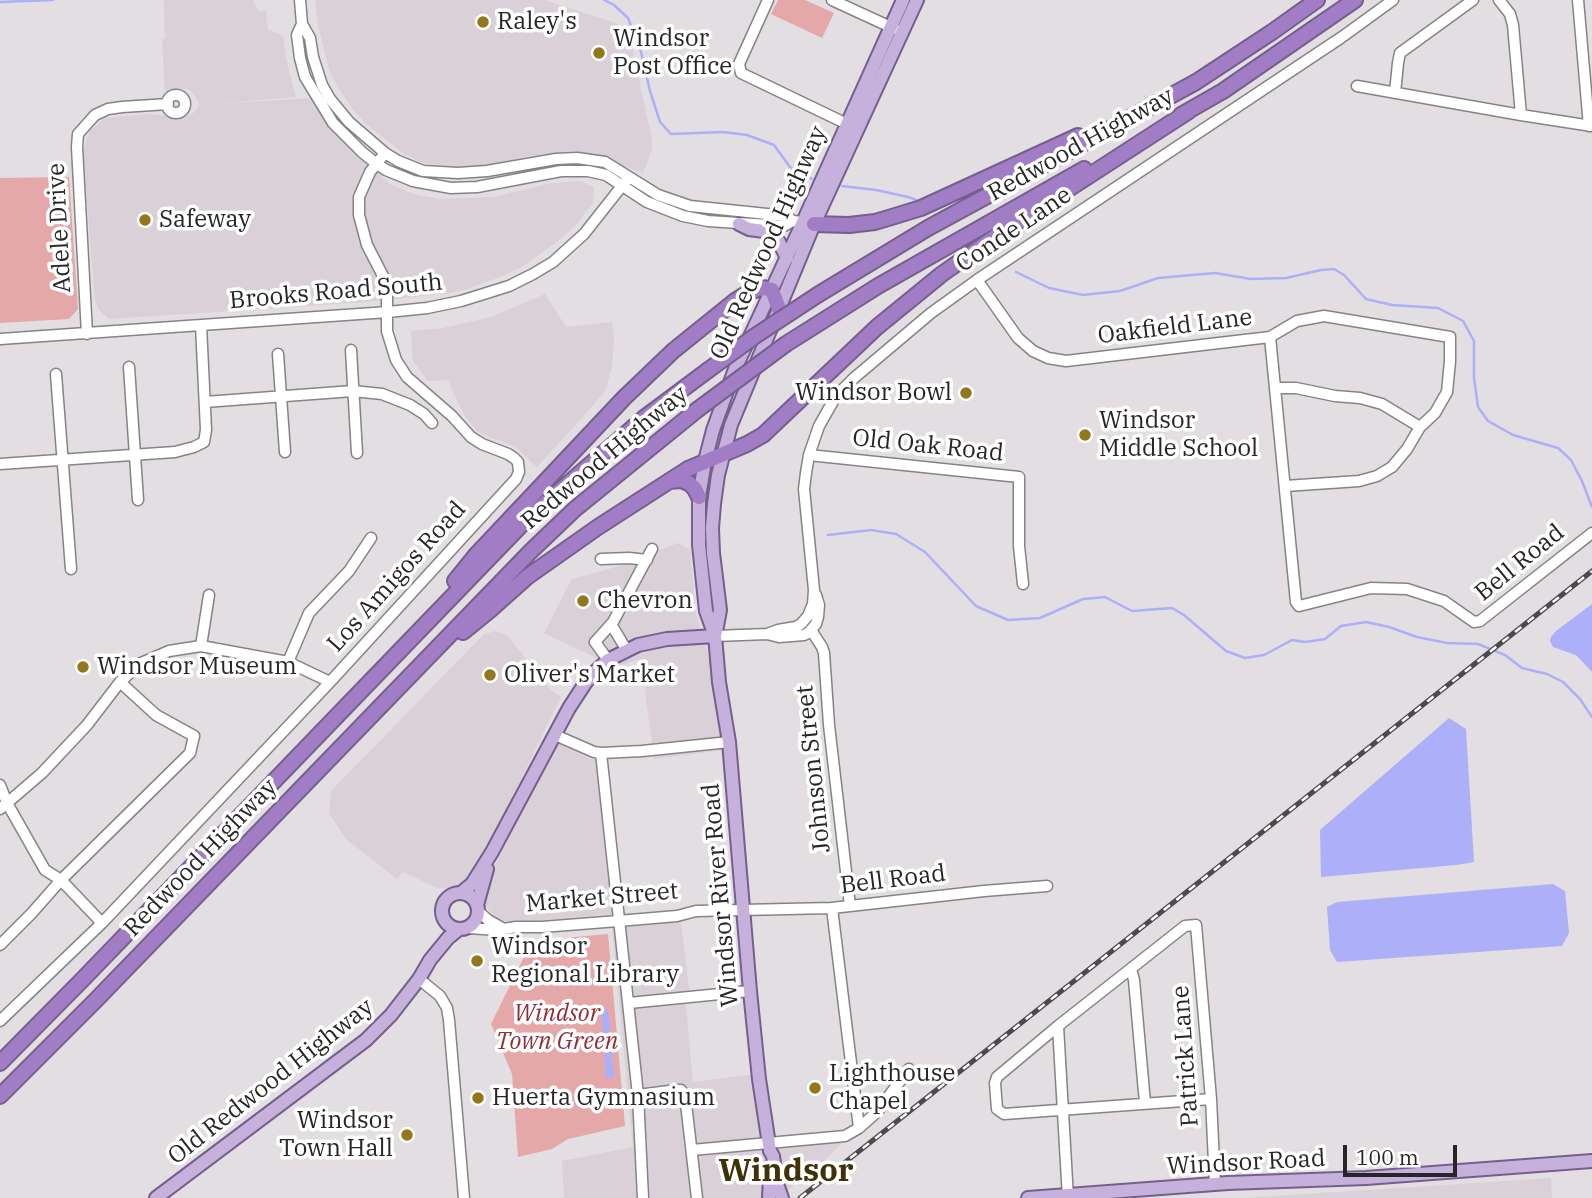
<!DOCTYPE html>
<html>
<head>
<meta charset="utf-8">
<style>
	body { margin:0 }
	#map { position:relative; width:1592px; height:1198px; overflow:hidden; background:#e2dee1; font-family:"IBM Plex Serif",serif }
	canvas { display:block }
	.scale { position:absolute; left:1343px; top:1145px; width:114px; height:32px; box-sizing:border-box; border:4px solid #272627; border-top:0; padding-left:9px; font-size:21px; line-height:24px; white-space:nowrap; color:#272627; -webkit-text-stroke:5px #fff; paint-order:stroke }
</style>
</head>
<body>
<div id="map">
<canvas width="1592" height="1198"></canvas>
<div class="scale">100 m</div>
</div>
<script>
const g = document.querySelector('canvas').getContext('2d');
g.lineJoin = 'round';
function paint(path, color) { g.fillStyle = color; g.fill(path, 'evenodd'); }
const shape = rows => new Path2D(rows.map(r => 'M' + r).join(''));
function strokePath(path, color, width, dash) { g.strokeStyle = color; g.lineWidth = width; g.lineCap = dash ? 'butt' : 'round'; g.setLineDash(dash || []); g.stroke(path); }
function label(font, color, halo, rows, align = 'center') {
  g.font = font + ' "IBM Plex Serif",serif'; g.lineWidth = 7; g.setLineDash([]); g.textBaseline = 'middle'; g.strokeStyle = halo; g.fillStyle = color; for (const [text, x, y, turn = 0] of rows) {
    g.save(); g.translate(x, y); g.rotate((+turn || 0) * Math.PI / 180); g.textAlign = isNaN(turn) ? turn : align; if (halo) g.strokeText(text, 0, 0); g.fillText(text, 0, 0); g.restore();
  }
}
const built = shape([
	[164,0,253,0,258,11,266,10,268,29,283,36,286,60,296,97,211,104,313,98,326,122,345,143,390,184,413,194,439,199,494,197,552,183,580,181,594,187,593,203,577,224,557,242,520,268,495,279,465,290,445,294,367,302,109,319,99,310,95,300,83,151,90,131,105,118,151,114,179,118,190,116,197,109,199,104,193,93,188,89,165,91,162,39,165,39],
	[315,0,544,0,616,23,624,28,631,43,651,135,652,150,643,173,610,161,574,151,528,156,498,164,462,167,423,163,403,153,366,124,352,108,339,89,330,73,319,29],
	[545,294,566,327,612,322,614,341,612,367,605,391,590,409,537,467,515,447,478,432,464,415,448,380,428,381,413,361,411,331,443,328,491,317],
	[678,543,690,549,696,613,710,660,726,750,654,759,641,659,616,667,544,633,572,579,620,566],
	[495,631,506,634,551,690,561,697,473,878,466,885,456,889,437,888,403,872,397,879,346,839,329,813,331,791,483,635],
	[557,743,596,761,614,914,511,923,495,917,484,904,491,873],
	[681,922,689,989,686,1007,693,1082,755,1074,761,1147,844,1141,820,1165,791,1187,784,1198,564,1198,562,1161,633,1147,612,928],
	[1551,1178,1552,1198,1245,1198]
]);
const green = shape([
	[778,0,805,0,834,13,822,38,771,14],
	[69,177,78,309,69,319,0,323,0,178],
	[608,934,625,1126,568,1139,552,1149,518,1157,512,1074,491,1024,532,941]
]);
const water = shape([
	[1592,604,1592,672,1576,655,1553,647,1550,641,1551,637,1556,631],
	[1449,718,1466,729,1474,862,1456,865,1321,877,1320,830],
	[1553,884,1565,891,1569,933,1562,946,1337,962,1330,950,1327,907,1337,902],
	[608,1009,614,1078,606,1078,601,1010]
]);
const stream = shape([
	[604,0,614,5,628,18,641,52,650,91,660,122,671,134,723,132,747,135,774,145,790,167,812,179],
	[0,2,53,0],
	[842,186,876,190,908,197,920,201],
	[1016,272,1049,288,1083,295,1120,291,1158,278,1215,273,1251,279,1286,278,1321,270,1334,269,1344,275,1366,299,1392,305,1438,308,1463,321,1474,341,1474,378,1478,407,1488,421,1513,435,1558,448,1571,460,1582,481,1592,507],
	[828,535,871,530,896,534,925,552,976,606,1008,620,1040,618,1083,599,1105,597,1132,611,1172,608,1184,615,1226,651,1245,658,1264,655,1292,640,1305,642,1325,639,1341,626,1366,622,1389,627,1417,637,1447,643,1478,644,1505,655,1522,668,1547,674,1563,682,1580,699,1592,717]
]);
const minor = shape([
	[300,0,302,24,310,38,313,57,322,85,330,99,349,122,385,153,398,161,423,171,458,173,487,171,556,159,577,158,605,162,658,195,690,206,786,216,793,221,803,222],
	[768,0,739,64,741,73,847,124],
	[832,0,895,29],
	[1499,0,1510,14,1513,25,1521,115],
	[1578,0,1589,126],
	[302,24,297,35,300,58,305,77,333,123,363,153,377,164,386,170,413,181,451,188,477,187,561,171,588,171,606,175,647,202,683,216,708,221,784,226,793,221],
	[1357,86,1521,115,1592,126],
	[1395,93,1398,63,1400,53,1473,0],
	'167 104a9 9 0 1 1 18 0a9 9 0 1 1-18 0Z',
	[977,280,1018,338,1033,351,1048,358,1066,361,1270,337,1297,321,1324,316,1450,337,1450,361,1447,392,1435,413,1420,427,1407,449,1392,467,1377,476,1359,481,1285,486],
	[87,334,77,147,78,134,95,115,108,109,122,107,168,104],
	[1270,337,1296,602,1299,606,1371,588,1407,589,1444,601,1474,622,1480,621,1592,533],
	[0,339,388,312,427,308,461,301,509,286,533,274,553,262,584,234,629,177],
	[351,350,357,453],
	[278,354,285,452],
	[129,367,138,500],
	[56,374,71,569],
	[1276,388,1296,388,1335,396,1360,398,1382,404,1420,427],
	[205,402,353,391,382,394,410,405,424,414,432,423],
	[809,455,1019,477,1019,546,1023,584],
	[0,464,175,452,194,447,204,442,206,430,201,325],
	[601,559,629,558,647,560],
	[611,624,626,649],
	[811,630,822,647,824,653,829,725,850,906],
	[767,634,779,637,804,635,808,633,816,624,818,617,819,605,816,595],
	[715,636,767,634,778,630,796,627,801,624,808,616,813,604,814,590,804,489,806,473,809,455,819,426,836,396,854,378,931,313,977,280,1342,37,1393,0],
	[201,646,209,595],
	[608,660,595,642,613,622,652,549],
	[288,662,309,613,349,571,371,538],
	[555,735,594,752,601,753,642,751,729,742],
	[601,753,638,1095,643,1198],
	[0,785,7,803,45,870,61,880,31,914,0,945],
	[0,809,42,773,87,725,120,682,133,670,141,663,169,651,201,646,288,662,330,682],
	[832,908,859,1128],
	[478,911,488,920,504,929],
	[102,923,61,880,190,753,194,736,156,715,120,682],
	[468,928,498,930,516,927,542,927,618,921,677,916,696,911,832,908,984,891,1047,886],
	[1131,969,1134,980,1145,1103],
	[419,979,440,996,447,1008,449,1020,464,1198],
	[629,1003,750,991],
	[0,1021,102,923,330,682,516,479,519,472,518,462,514,458,508,454,482,444,471,437,452,416,407,377,396,360,387,331,387,293,383,276,367,245,359,215,359,197,370,172,385,153],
	[1058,1026,1068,1198],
	[638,1095,677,1090,681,1090,685,1095,697,1198],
	[1211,1099,1004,1114,997,1109,995,1083,997,1077,1058,1026,1185,926,1196,925,1211,1099,1215,1184],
	[692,1150,845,1136,859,1128,877,1112,909,1069]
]);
const major = shape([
	[739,224,749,229,764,231,773,236,779,242,787,258],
	[716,632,720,610,713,553,712,528,714,504,718,475,731,425,814,224,917,0],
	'442 911a18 18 0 1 1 36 0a18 18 0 1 1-36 0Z',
	[461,893,472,884,492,852,569,708,586,682,596,671,608,660,638,645,667,639,715,636],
	[477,905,487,869],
	[156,1198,366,1040,391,1015,419,979,430,960,448,938,459,929],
	[769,1198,770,1175],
	[782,1198,777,1184,773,1156,770,1151,759,1079,750,991,729,742,719,682,715,636,706,611,699,545,699,497,705,461,713,430,735,369,803,222,903,0],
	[1028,1198,1228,1183,1366,1178,1592,1161]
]);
const highway = shape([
	[1181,115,1223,91,1355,0],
	[814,224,849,225,875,222,895,216,921,208,1078,136],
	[819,294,928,228,1196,82,1272,32,1317,0],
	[786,344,878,286,1084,169],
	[669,481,681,480,689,483,695,489,699,497],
	[455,581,476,555,624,398,673,351,735,301,751,291,763,288,772,290,779,309],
	[463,632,490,610,527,577,598,527,688,469,747,444,763,435,877,327,942,274,1002,232,1189,111],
	[0,1063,83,979,527,519,644,418,707,371],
	[0,1096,94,1002,531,551,575,509,697,410]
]);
const rail = shape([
	[800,1198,1592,571]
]);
const highwayBridge = shape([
	[707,371,755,336,819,294],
	[697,410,786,344]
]);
const markers = [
	[483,22,7,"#93771d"],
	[599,53,7,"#93771d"],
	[145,220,7,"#93771d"],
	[966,393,7,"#93771d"],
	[1085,435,7,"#93771d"],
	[583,601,7,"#93771d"],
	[83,667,7,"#93771d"],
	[490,675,7,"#93771d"],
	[477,961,7,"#93771d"],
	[815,1088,7,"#93771d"],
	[478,1098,7,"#93771d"],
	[407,1135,7,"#93771d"]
];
const poiNames = [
	["Raley's",497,22],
	["Windsor",613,39],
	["Post Office",613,67],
	["Safeway",159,220],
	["Windsor Bowl",952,393,"right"],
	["Windsor",1099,421],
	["Middle School",1099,449],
	["Chevron",597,601],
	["Windsor Museum",97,667],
	["Oliver's Market",504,675],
	["Windsor",491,947],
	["Regional Library",491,975],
	["Lighthouse",829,1074],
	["Chapel",829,1102],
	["Huerta Gymnasium",492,1098],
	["Windsor",393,1121,"right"],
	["Town Hall",393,1149,"right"]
];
const streetNames = [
	["Redwood Highway",1081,145,-29],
	["Adele Drive",60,228,-93],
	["Conde Lane",1014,230,-34],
	["Old Redwood Highway",769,243,-66],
	["Brooks Road South",336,292,-5],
	["Oakfield Lane",1175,327,-7],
	["Old Oak Road",928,446,6],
	["Redwood Highway",605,458,-40],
	["Bell Road",1520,563,-39],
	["Los Amigos Road",397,577,-48],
	["Johnson Street",814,769,-96],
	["Redwood Highway",201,858,-46],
	["Bell Road",893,880,-7],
	["Windsor River Road",721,895,-95],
	["Market Street",602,898,-5],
	["Patrick Lane",1186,1056,-94],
	["Old Redwood Highway",271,1082,-38],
	["Windsor Road",1246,1163,-3]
];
const parkNames = [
	["Windsor",557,1014],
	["Town Green",557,1042]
];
const districtNames = [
	["Windsor",786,1172]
];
paint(built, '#dad0d8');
paint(green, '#e4a8a9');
paint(water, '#adaff8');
strokePath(stream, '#adaff8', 2.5);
strokePath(minor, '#868385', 13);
strokePath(major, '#765f8d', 16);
strokePath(highway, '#765f8d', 18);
strokePath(minor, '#fff', 10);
strokePath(major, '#c6b1dc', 12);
strokePath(highway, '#a07dc4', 14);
strokePath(rail, '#4c4a4c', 5);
strokePath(rail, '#fff', 2.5, [8]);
strokePath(highwayBridge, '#765f8d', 18, []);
strokePath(highwayBridge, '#a07dc4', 14);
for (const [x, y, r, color] of markers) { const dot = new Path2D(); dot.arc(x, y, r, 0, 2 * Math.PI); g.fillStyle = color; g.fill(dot); strokePath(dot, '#fff', 2.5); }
label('24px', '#272627', '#fff', poiNames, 'left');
label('24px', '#272627', '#fff', streetNames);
label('italic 24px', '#922e39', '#fff', parkNames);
label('bold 32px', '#403208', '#fff', districtNames);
</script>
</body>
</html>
